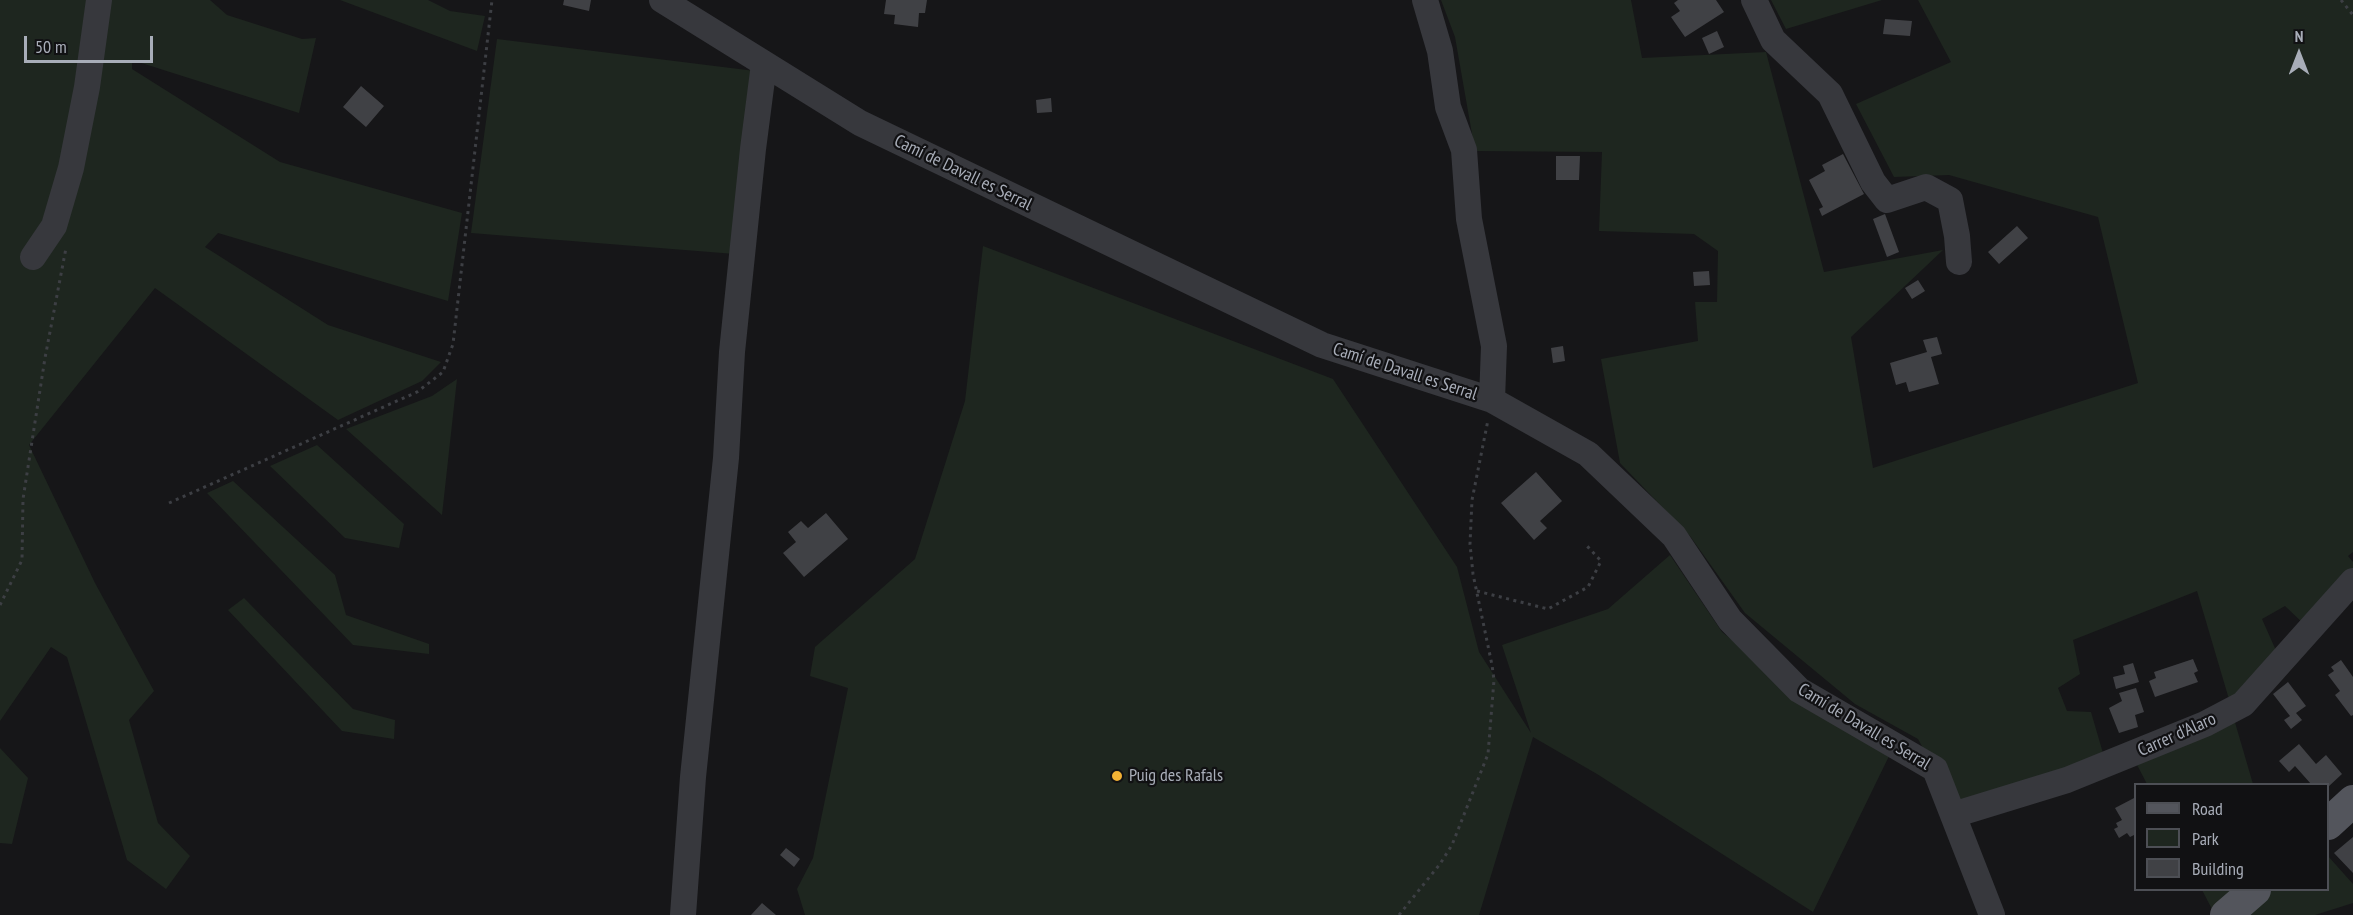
<!DOCTYPE html>
<html>
<head>
<meta charset="utf-8">
<style>
	body { margin:0 }
	#map { position:relative; width:2353px; height:915px; overflow:hidden; background:#161618; font-family:"PT Sans Narrow",sans-serif }
	canvas { display:block }
	.legend { position:absolute; left:2134px; top:783px; width:195px; height:108px; box-sizing:border-box; background:#111113; border:2px solid #4d4f55; margin:0; padding:8px 10px; list-style:none; font-size:18px; color:#a8adb8 }
	.legend li { display:flex; align-items:center; gap:12px; height:30px }
	.legend b { width:30px; border:2px solid #4d4f55 }
	.north { position:absolute; left:2269px; top:24px; width:60px; height:60px; -webkit-text-stroke:4px #111113; paint-order:stroke; rotate:0deg; font-size:16px; font-weight:700; line-height:24px; text-align:center; color:#a8adb8 }
	.north::after { content:''; display:block; margin:auto; width:21px; height:27px; background:#a8adb8; clip-path:polygon(50% 0,100% 100%,50% 72%,0 100%) }
	.scale { position:absolute; left:24px; top:36px; width:129px; height:27px; box-sizing:border-box; border:3px solid #a8adb8; border-top:0; padding-left:8px; font-size:18px; line-height:21px; white-space:nowrap; color:#a8adb8; -webkit-text-stroke:4px #111113; paint-order:stroke }
</style>
</head>
<body>
<div id="map">
<canvas width="2353" height="915"></canvas>
<ul class="legend">
<li><b style="height:8px;background:#53555c"></b>Road</li>
<li><b style="height:16px;background:#1e261f"></b>Park</li>
<li><b style="height:16px;background:#404145"></b>Building</li>
</ul>
<div class="north">N</div>
<div class="scale">50 m</div>
</div>
<script>
const g = document.querySelector('canvas').getContext('2d');
g.lineJoin = 'round';
function paint(path, color) { g.fillStyle = color; g.fill(path, 'evenodd'); }
const shape = rows => new Path2D(rows.map(r => 'M' + r).join(''));
function strokePath(path, color, width, dash) { g.strokeStyle = color; g.lineWidth = width; g.lineCap = dash ? 'butt' : 'round'; g.setLineDash(dash || []); g.stroke(path); }
function label(font, color, halo, rows, align = 'center') {
  g.font = font + ' "PT Sans Narrow",sans-serif'; g.lineWidth = 4.5; g.setLineDash([]); g.textBaseline = 'middle'; g.strokeStyle = halo; g.fillStyle = color; for (const [text, x, y, turn = 0] of rows) {
    g.save(); g.translate(x, y); g.rotate((+turn || 0) * Math.PI / 180); g.textAlign = isNaN(turn) ? turn : align; if (halo) g.strokeText(text, 0, 0); g.fillText(text, 0, 0); g.restore();
  }
}
const green = shape([
	[0,0,210,0,227,15,302,39,316,38,299,113,132,60,132,69,280,162,462,213,448,301,218,233,205,247,328,325,441,362,422,381,338,420,155,288,29,445,95,583,154,691,129,720,158,823,190,856,166,889,127,860,67,657,51,647,0,721],
	[340,0,428,0,450,11,485,16,477,51],
	[1441,0,1631,0,1642,58,1766,52,1824,272,1943,250,1851,337,1873,468,2138,383,2098,217,1949,175,1894,177,1856,104,1951,62,1918,0,2353,0,2353,552,2348,556,2353,562,2353,572,2307,627,2285,606,2262,619,2278,655,2231,706,2197,591,2073,640,2080,674,2058,688,2067,711,2091,712,2105,760,1956,809,1918,739,1855,704,1745,613,1690,536,1620,463,1601,359,1698,341,1695,302,1717,302,1718,251,1694,234,1599,231,1602,152,1475,151,1455,37],
	[1771,0,1882,0,1786,29],
	[497,39,755,71,735,254,471,233],
	[983,246,1333,379,1457,567,1479,652,1531,733,1502,645,1608,609,1670,555,1722,632,1798,693,1892,750,1813,912,1597,774,1533,737,1479,915,805,915,797,889,813,858,848,688,810,676,815,647,915,559,965,401],
	[457,379,442,515,346,429,432,396],
	[317,445,404,524,399,548,345,538,270,466],
	[233,481,335,575,346,615,429,644,429,654,353,645,207,493],
	[244,598,353,709,395,720,394,739,342,731,228,610],
	[2234,719,2253,784,2147,784,2135,761],
	[0,748,28,778,12,844,0,843],
	[2328,856,2353,884,2353,903,2315,915,2243,915,2271,890,2328,890],
	[2202,890,2235,890,2213,911]
]);
const building = shape([
	[564,0,591,0,589,11,563,5],
	[886,0,927,0,925,13,919,13,918,27,894,24,895,15,884,14],
	[1678,0,1716,0,1724,12,1685,37,1671,17,1680,11,1674,3],
	[1885,19,1912,21,1910,36,1883,34],
	[1717,31,1724,47,1709,54,1702,38],
	[361,86,384,106,366,127,343,107],
	[1051,98,1052,112,1037,113,1036,100],
	[1843,154,1864,194,1822,216,1819,209,1823,207,1809,180,1825,171,1822,165],
	[1556,156,1580,156,1579,180,1556,180],
	[1885,214,1899,252,1887,257,1873,219],
	[2017,226,2028,238,1999,264,1988,252],
	[1709,271,1710,285,1694,286,1693,272],
	[1918,280,1925,291,1912,299,1905,288],
	[1937,337,1942,354,1931,357,1939,384,1909,392,1906,382,1896,385,1890,363,1927,352,1923,340],
	[1563,346,1565,361,1553,363,1551,348],
	[1536,472,1562,501,1540,521,1547,528,1534,540,1501,503],
	[826,513,848,539,804,577,783,553,796,542,788,532,801,521,808,528],
	[2193,659,2198,671,2194,673,2198,682,2155,697,2149,681,2156,678,2154,672],
	[2341,660,2353,677,2353,715,2351,716,2335,695,2340,691,2328,675,2334,671,2331,667],
	[2133,663,2139,682,2116,689,2113,677,2125,674,2123,666],
	[2288,682,2306,706,2296,713,2302,720,2291,729,2284,720,2290,716,2273,694],
	[2136,688,2144,712,2135,715,2138,727,2119,733,2109,708,2122,701,2119,693],
	[2299,744,2316,764,2326,755,2342,774,2328,787,2328,784,2311,784,2295,766,2289,772,2279,761],
	[2136,797,2136,834,2130,837,2127,833,2119,838,2114,829,2118,827,2116,823,2122,820,2115,808],
	[2353,837,2353,873,2334,853],
	[786,848,800,859,794,867,780,855],
	[762,903,776,915,751,915]
]);
const path = shape([
	[2341,0,2353,15],
	[169,503,417,392,443,372,453,344,492,0],
	[1477,591,1548,609,1588,587,1601,561,1587,546],
	[0,605,22,560,23,499,45,358,66,248],
	[1399,915,1440,864,1452,845,1488,754,1494,680,1492,665,1473,574,1470,544,1472,500,1488,420]
]);
const minor = shape([
	[662,0,860,123,1322,345,1492,400,1588,454,1674,536,1730,620,1799,690,1935,769,1992,915],
	[1425,0,1440,51,1448,107,1464,150,1469,219,1494,346,1492,400],
	[1754,0,1773,40,1830,94,1873,182,1887,200,1926,187,1950,200,1957,236,1959,262],
	[33,257,54,226,71,168,87,87,99,0],
	[1953,815,2067,780,2205,724,2243,704,2353,581],
	[683,915,693,777,726,458,732,352,753,149,764,64]
]);
const major = shape([
	[2328,824,2353,801],
	[2226,915,2255,890]
]);
const markers = [
	[1117,776,6,"#f2b134"]
];
const streetNames = [
	["Camí de Davall es Serral",963,173,26],
	["Camí de Davall es Serral",1405,372,18],
	["Camí de Davall es Serral",1864,727,31],
	["Carrer d'Alaro",2177,735,-24]
];
const poiNames = [
	["Puig des Rafals",1129,776]
];
paint(green, '#1e261f');
paint(building, '#404145');
strokePath(path, '#3d3f44', 3, [3, 4.5]);
strokePath(minor, '#37383d', 26);
strokePath(major, '#53555c', 32);
for (const [x, y, r, color] of markers) { const dot = new Path2D(); dot.arc(x, y, r, 0, 2 * Math.PI); g.fillStyle = color; g.fill(dot); strokePath(dot, '#111113', 2); }
label('18px', '#a8adb8', '#111113', streetNames);
label('18px', '#a8adb8', '#111113', poiNames, 'left');
</script>
</body>
</html>
